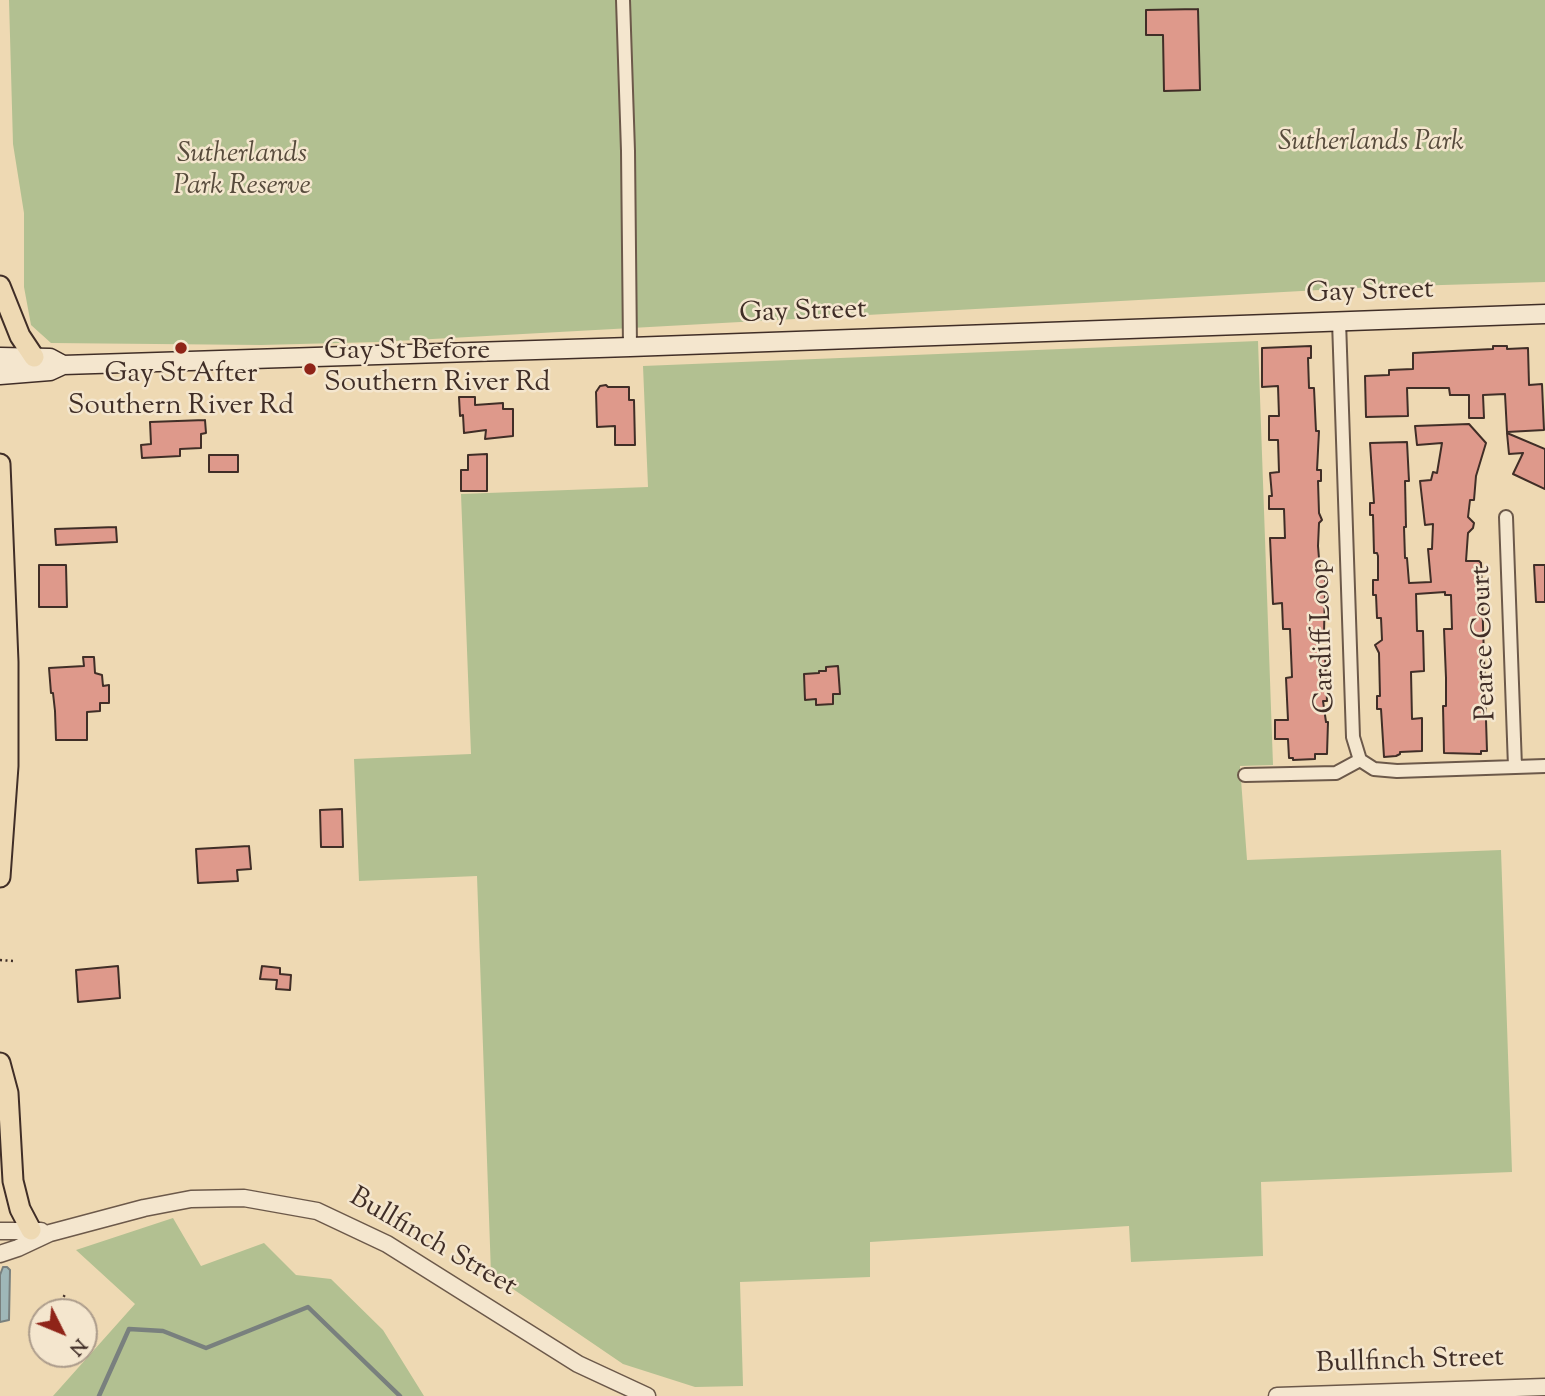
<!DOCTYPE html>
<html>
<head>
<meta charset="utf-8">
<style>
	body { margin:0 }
	#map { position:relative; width:1545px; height:1396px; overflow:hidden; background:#eed9b3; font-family:"Sorts Mill Goudy",serif }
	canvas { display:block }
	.north { position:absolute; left:28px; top:1298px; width:70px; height:70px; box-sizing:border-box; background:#f4e6ce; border:2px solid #ac9c8b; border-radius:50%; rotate:133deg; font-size:19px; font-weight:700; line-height:28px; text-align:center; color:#402e27 }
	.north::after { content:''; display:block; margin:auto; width:24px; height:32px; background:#8f2418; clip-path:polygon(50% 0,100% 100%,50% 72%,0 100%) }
</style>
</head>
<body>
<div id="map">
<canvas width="1545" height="1396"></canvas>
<div class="north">N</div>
</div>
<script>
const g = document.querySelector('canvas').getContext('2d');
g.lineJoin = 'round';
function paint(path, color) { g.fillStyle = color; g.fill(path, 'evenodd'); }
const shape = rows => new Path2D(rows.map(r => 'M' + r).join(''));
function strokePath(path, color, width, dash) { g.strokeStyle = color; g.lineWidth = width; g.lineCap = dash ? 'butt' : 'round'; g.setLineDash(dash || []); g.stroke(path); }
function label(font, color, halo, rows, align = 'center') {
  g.font = font + ' "Sorts Mill Goudy",serif'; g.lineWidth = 5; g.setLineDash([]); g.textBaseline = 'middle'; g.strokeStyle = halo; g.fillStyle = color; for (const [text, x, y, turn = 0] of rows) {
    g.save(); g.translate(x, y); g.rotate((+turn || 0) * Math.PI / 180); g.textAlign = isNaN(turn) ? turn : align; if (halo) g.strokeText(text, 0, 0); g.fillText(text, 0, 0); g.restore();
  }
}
const green = shape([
	[9,0,1545,0,1545,282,1374,287,378,342,261,345,51,343,31,325,24,287,24,213,13,144],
	[1258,341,1273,765,1240,766,1247,860,1501,850,1512,1172,1261,1182,1263,1256,1131,1262,1129,1226,870,1242,870,1277,740,1282,743,1386,695,1387,623,1364,491,1274,477,876,359,881,354,759,471,754,461,494,648,487,643,366],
	[173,1218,201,1266,264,1243,296,1275,331,1279,383,1330,424,1396,53,1396,135,1304,76,1250]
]);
const water = shape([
	[3,1267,7,1267,10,1270,9,1320,0,1322,0,1275,3,1267]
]);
const stream = shape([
	[99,1396,129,1329,163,1331,206,1348,308,1307,400,1396]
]);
const building = shape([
	[1198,9,1200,90,1164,91,1163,35,1146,35,1146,10,1198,9],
	[1311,346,1311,358,1308,358,1309,388,1314,388,1316,431,1319,431,1317,470,1321,470,1321,481,1318,481,1319,513,1322,520,1319,523,1318,546,1320,571,1325,571,1325,590,1324,633,1320,633,1320,656,1325,656,1327,701,1323,701,1326,722,1328,722,1327,754,1315,754,1315,759,1293,760,1293,758,1289,758,1288,739,1275,739,1275,720,1288,720,1286,678,1292,677,1290,629,1283,629,1282,603,1273,604,1270,538,1285,538,1284,509,1269,509,1269,496,1272,496,1270,473,1279,472,1278,440,1269,440,1269,416,1279,416,1278,386,1262,387,1262,348,1311,346],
	[1493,346,1507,346,1507,349,1528,348,1529,385,1542,384,1544,430,1507,432,1505,394,1483,395,1484,418,1469,418,1469,395,1450,395,1449,388,1407,388,1408,416,1366,417,1365,376,1389,375,1389,370,1413,369,1413,353,1493,349,1493,346],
	[606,385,608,387,629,387,629,400,634,400,635,445,615,445,615,426,597,427,596,392,600,386,606,385],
	[459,397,475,397,475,405,503,403,503,409,513,409,513,436,485,439,486,430,464,433,463,415,460,416,459,397],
	[205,420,206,433,201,434,201,448,180,449,180,456,142,458,141,445,151,444,150,422,205,420],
	[1469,424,1486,443,1476,476,1474,500,1470,500,1468,517,1474,523,1473,528,1468,533,1466,561,1479,561,1481,563,1487,751,1481,751,1481,754,1444,753,1443,706,1446,706,1446,678,1444,629,1452,629,1451,595,1445,595,1445,592,1416,594,1417,631,1423,631,1424,671,1411,672,1412,719,1422,718,1422,751,1400,752,1400,754,1396,756,1384,757,1381,709,1377,709,1377,696,1380,696,1379,653,1375,645,1382,640,1381,618,1377,618,1376,595,1373,595,1373,580,1378,580,1378,556,1377,553,1374,553,1373,515,1370,515,1370,503,1374,503,1370,443,1407,442,1409,481,1405,481,1406,527,1404,527,1405,558,1407,558,1409,583,1431,582,1428,549,1432,549,1433,524,1425,525,1420,481,1431,480,1433,472,1437,473,1442,443,1417,445,1415,426,1469,424],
	[1507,433,1545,449,1545,489,1513,474,1523,453,1509,454,1507,433],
	[487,454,487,491,461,491,461,470,468,470,468,455,487,454],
	[209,455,238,455,238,472,209,472,209,455],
	[116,527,117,542,56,545,55,529,116,527],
	[39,565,66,565,67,607,39,607,39,565],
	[1534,565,1545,565,1545,602,1536,602,1534,565],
	[83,657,94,657,95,673,102,675,103,686,109,685,109,703,100,703,100,711,87,712,87,740,56,740,55,711,53,693,51,693,49,668,84,666,83,657],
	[838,666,840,694,833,694,833,704,816,705,816,699,805,700,804,674,819,673,819,671,826,671,826,667,838,666],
	[342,809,343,847,321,847,320,810,342,809],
	[249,846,251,869,237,870,238,881,198,883,196,849,249,846],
	[118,966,120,998,78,1002,76,970,118,966],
	[262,966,280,968,280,974,291,975,290,990,276,989,277,980,260,979,262,966]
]);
const path = shape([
	[0,960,13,961],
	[55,1311,66,1293]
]);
const minor = shape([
	[623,0,628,151,630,347],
	[1339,321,1353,737,1360,760,1374,769,1397,771,1545,766],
	[1506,517,1515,767],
	[1245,775,1336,773,1360,760]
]);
const tertiary = shape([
	[0,1231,41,1231],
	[0,1254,18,1248,50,1233,144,1208,191,1199,244,1198,317,1211,387,1244,578,1364,647,1396],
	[1277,1396,1545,1387]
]);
const secondary = shape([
	[0,357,50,358,63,365],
	[0,375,50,371,63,365,630,347,1545,314]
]);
const primary = shape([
	[0,286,20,336,34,357],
	[0,464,8,662,8,766,0,877],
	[0,1063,8,1093,13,1181,20,1209,31,1230]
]);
const markers = [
	[181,348,7,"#8f2418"],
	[310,369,7,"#8f2418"]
];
const parkNames = [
	["Sutherlands Park",1371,144],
	["Sutherlands",242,156],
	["Park Reserve",242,188]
];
const streetNames = [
	["Gay Street",1370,294,-2],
	["Gay Street",803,314,-2],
	["Cardiff Loop",1325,636,-92],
	["Pearce Court",1486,643,-92],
	["Bullfinch Street",432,1244,30],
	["Bullfinch Street",1410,1363,-2]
];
const poiNames = [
	["Gay St Before",324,353],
	["Southern River Rd",324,385],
	["Gay St After",181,376,"center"],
	["Southern River Rd",181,408,"center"]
];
paint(green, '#b2c091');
paint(water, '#9fb7b8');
strokePath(water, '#79807e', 2);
strokePath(stream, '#79807e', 4.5);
paint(building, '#de998b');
strokePath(building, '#402e27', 2);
strokePath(minor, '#6c594a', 16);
strokePath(tertiary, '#6c594a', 19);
strokePath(secondary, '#402e27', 21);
strokePath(primary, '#402e27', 23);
strokePath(path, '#402e27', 2.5, [2, 3.5]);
strokePath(minor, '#f4e6ce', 12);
strokePath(tertiary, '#f4e6ce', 16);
strokePath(secondary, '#f4e6ce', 18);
strokePath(primary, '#eed9b3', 19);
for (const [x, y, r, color] of markers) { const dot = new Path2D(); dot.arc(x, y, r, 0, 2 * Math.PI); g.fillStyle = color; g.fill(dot); strokePath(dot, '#f4e6ce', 2.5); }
label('italic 28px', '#574b3c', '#f4e6ce', parkNames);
label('28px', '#402e27', '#f4e6ce', streetNames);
label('28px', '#402e27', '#f4e6ce', poiNames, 'left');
</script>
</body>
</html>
